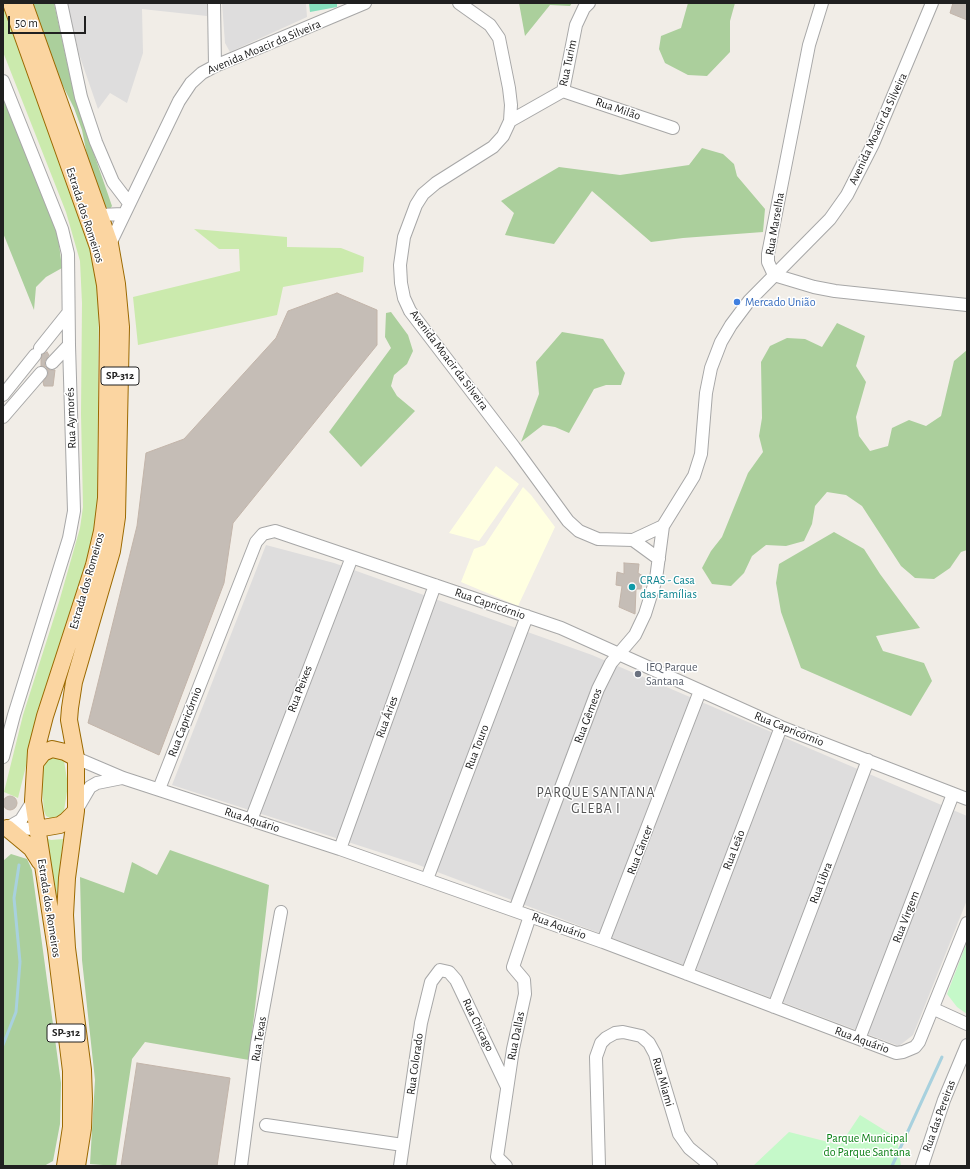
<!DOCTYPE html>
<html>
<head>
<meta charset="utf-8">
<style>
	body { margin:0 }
	#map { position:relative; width:970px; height:1169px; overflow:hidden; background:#f1ede7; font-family:"Alegreya Sans",sans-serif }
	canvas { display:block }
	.frame { position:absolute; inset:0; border:4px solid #202020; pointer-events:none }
	.scale { position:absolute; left:8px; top:16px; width:78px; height:18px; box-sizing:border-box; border:2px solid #202020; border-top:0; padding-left:5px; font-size:12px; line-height:14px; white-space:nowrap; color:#202020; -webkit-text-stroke:3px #fff; paint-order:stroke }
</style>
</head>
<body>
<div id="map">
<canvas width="970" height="1169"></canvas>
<div class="frame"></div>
<div class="scale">50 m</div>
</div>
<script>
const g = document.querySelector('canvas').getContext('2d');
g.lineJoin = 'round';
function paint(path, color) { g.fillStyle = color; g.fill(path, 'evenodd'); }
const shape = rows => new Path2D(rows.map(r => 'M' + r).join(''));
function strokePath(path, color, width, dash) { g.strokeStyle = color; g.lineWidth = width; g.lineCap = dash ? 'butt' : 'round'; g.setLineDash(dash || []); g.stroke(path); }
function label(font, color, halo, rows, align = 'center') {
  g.font = font + ' "Alegreya Sans",sans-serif'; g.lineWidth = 3; g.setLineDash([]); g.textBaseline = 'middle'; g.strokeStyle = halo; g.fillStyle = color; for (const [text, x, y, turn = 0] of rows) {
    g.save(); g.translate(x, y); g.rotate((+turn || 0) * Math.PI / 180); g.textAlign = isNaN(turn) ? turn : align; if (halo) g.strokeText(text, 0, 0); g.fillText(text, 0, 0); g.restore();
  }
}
const residential = shape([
	[67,3,207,3,207,16,142,9,143,53,127,103,110,93,98,109,79,54],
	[222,3,306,3,307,17,230,52,225,43],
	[266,545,334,563,592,655,967,816,967,900,913,1035,899,1046,416,864,172,785]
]);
const education = shape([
	[496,466,519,484,479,541,449,533],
	[523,487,531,495,555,527,518,606,461,582,474,549,485,545]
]);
const grass = shape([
	[3,3,9,3,62,156,99,276,97,532,33,738,18,798,4,792,23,715,59,602,80,528,83,507,81,414,82,303,80,261,66,212,3,52],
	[194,229,287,237,287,247,341,248,364,257,363,272,283,287,277,315,138,345,133,297,240,271,239,249,219,249],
	[52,757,58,757,64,761,68,785,64,811,59,817,52,819,46,816,44,811,42,787,43,769,47,760],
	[45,838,51,840,63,839,56,903]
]);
const forest = shape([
	[32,3,54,3,75,99,112,206,110,209,105,207,87,155,82,130,74,108,61,82],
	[519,3,572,3,570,6,550,5,525,36],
	[688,3,735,3,730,21,730,52,707,76,688,75,665,63,659,49,661,36,681,28],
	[3,97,58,236,62,268,46,277,36,287,34,310,3,233],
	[702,148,723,154,734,164,737,176,765,209,763,232,683,238,651,242,592,191,554,244,505,235,514,213,501,201,559,167,620,175,689,165],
	[391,312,408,335,413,351,407,364,394,375,391,386,397,396,415,411,361,467,329,432,391,348,385,337,386,313],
	[837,323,865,336,856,366,866,382,856,417,859,436,870,451,888,446,892,428,909,420,926,426,941,416,954,361,967,350,967,550,961,552,950,568,934,579,915,578,901,566,862,506,846,495,827,492,815,506,812,524,804,541,786,546,766,545,752,556,744,573,731,586,712,584,702,568,711,551,722,537,748,473,763,452,759,436,762,418,761,362,770,346,787,338,805,339,822,347],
	[562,332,603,339,625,373,621,385,606,385,594,389,569,433,555,427,543,425,521,442,539,394,536,362],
	[834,532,864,549,880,574,920,628,876,636,883,651,924,663,932,681,911,716,801,668,781,612,776,583,779,564],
	[170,850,269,885,249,1060,145,1042,132,1059,116,1166,90,1164,95,1080,82,960,80,877,124,893,132,862,157,875],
	[11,854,27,859,32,870,61,1083,60,1124,53,1161,44,1166,3,1166,3,861]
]);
const park = shape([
	[967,942,967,1014,957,1007,947,994],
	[860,1115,897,1138,901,1166,753,1166,789,1132,840,1145]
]);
const pitch = shape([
	[309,3,337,3,337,7,310,12]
]);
const stream = shape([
	[3,1045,16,1012,20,962,14,898,19,865],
	[892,1166,942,1057]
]);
const building = shape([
	[953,3,967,3,967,20,950,13,953,3],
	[337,293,377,310,377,345,233,523,224,583,159,755,88,723,137,526,146,453,184,439,276,338,288,311,337,293],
	[47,352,49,355,45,361,45,366,50,370,55,370,53,386,44,386,43,382,48,375,48,371,46,367,41,366,41,360,42,355,47,352],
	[624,563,639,564,638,573,643,576,641,589,636,589,635,614,619,607,622,586,616,585,617,572,624,574,624,563],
	'3 803a7 7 0 1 1 14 0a7 7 0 1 1-14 0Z',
	[137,1063,230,1078,217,1166,121,1166,137,1063]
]);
const minor = shape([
	[61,3,81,97,96,142,113,182,129,203],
	[214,3,215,66],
	[459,3,490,25,499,38,509,88,511,105,510,121,503,136,493,147,436,183,423,194,416,205,404,237,400,265,401,283,404,298,410,311,514,447,568,521,579,531,598,539,633,540,663,526,694,476,701,454,706,393,711,368,721,342,731,325,749,301,830,219,847,195,873,144,932,3],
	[822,3,809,45,768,254,768,262,774,275,814,287,835,291,967,305],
	[3,81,62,229,68,254,69,345,74,511,69,538,14,715,3,757],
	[563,91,673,128],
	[510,121,563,91,576,25,584,8,589,3],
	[100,215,123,214],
	[110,244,179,101,191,83,202,73,215,66,365,3],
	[40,348,68,313],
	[52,363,69,345],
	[3,395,35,355],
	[3,417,41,373],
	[633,540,659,559],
	[76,758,123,778,340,849,603,942,896,1053,903,1052,915,1047,919,1042,967,923],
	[159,789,256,542,263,534,275,531,561,628,781,727,967,799],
	[76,811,90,787,97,783,122,778],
	[251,820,352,557],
	[7,828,21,820,33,801],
	[7,828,37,829],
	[340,849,435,585],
	[427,879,527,616],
	[515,910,598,689,611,663,635,635,645,614,656,579,663,526],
	[603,942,700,691],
	[687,974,781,727],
	[774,1007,868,760],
	[934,1009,967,1024],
	[859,1039,953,794],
	[266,1125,403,1145],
	[241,1166,257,1043,281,912],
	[400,1166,421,1023,431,982,440,970,449,972,456,980,507,1087],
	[506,1166,497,1157,513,1049,525,994,524,980,513,967,530,916],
	[599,1166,596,1057,601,1043,606,1038,615,1033,623,1032,641,1036,649,1043,655,1054,679,1134,689,1148,711,1166],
	[922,1166,944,1100,967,1045]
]);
const major = shape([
	[11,3,98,247,105,285,108,327,106,498,102,531,94,565,45,716,36,751,33,801,56,949,71,1071,71,1127,65,1166],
	[24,3,110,244,117,284,121,327,117,517,112,551,74,682,70,708,69,720,76,758,76,811,67,878,65,915,67,948,83,1070,84,1099,83,1128,77,1166],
	[36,762,43,753,52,749,65,752,76,758],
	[7,828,31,848,40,862],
	[37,829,60,825,66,821,76,811]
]);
const markers = [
	[737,302,4,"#3f7fe0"],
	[632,587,4,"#0f9aa8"],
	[638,674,4,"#6b7280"]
];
const shields = [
	[120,376,38],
	[66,1033,38]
];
const shieldNames = [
	["SP-312",120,376],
	["SP-312",66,1033]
];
const streetNames = [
	["Avenida Moacir da Silveira",264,47,-23],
	["Rua Turim",568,63,-78],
	["Rua Milão",618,109,19],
	["Avenida Moacir da Silveira",878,129,-65],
	["Estrada dos Romeiros",85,215,72],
	["Rua Marselha",775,224,-80],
	["Avenida Moacir da Silveira",449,360,53],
	["Rua Aymorés",71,418,-92],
	["Estrada dos Romeiros",87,581,-74],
	["Rua Capricórnio",490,604,19],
	["Rua Peixes",300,689,-69],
	["Rua Gêmeos",588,716,-69],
	["Rua Áries",387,717,-70],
	["Rua Capricórnio",185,722,-69],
	["Rua Capricórnio",789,729,22],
	["Rua Touro",477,747,-69],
	["Rua Aquário",252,820,18],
	["Rua Câncer",640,850,-69],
	["Rua Leão",734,850,-69],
	["Rua Libra",821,883,-69],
	["Estrada dos Romeiros",49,908,81],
	["Rua Virgem",906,917,-69],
	["Rua Aquário",559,926,20],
	["Rua Chicago",478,1025,64],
	["Rua Dallas",516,1036,-79],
	["Rua Texas",259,1039,-81],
	["Rua Aquário",862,1040,20],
	["Rua Colorado",415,1064,-82],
	["Rua Miami",663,1082,74],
	["Rua das Pereiras",939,1116,-70]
];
const shopNames = [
	["Mercado União",745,302]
];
const cultureNames = [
	["CRAS - Casa",640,580],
	["das Famílias",640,594]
];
const worshipNames = [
	["IEQ Parque",646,667],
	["Santana",646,681]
];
const parkNames = [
	["Parque Municipal",867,1138],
	["do Parque Santana",867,1152]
];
const quarterNames = [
	["PARQUE SANTANA",596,793],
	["GLEBA I",596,809]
];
paint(residential, '#dedddd');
paint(education, '#ffffe1');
paint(grass, '#cbeaad');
paint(forest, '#abcf9c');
paint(park, '#c5f9c9');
paint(pitch, '#86dfbd');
strokePath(stream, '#a8d1de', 3);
paint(building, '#c5bdb6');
strokePath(building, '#c2b4a9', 1);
strokePath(minor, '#a7a7a7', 14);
strokePath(major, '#9b6901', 18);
strokePath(minor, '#fff', 12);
strokePath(major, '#fbd5a1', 16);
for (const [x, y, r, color] of markers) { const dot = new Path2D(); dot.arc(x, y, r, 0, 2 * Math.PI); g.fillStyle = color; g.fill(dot); strokePath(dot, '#fff', 1.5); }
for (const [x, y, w] of shields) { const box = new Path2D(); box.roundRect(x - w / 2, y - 9, w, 18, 3); g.fillStyle = '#fff'; g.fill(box); strokePath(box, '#202020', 1); }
label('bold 11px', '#202020', null, shieldNames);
label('12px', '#202020', '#fff', streetNames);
label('12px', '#366cbe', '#fff', shopNames, 'left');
label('12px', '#0d838f', '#fff', cultureNames, 'left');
label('12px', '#5b616d', '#fff', worshipNames, 'left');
label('12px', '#0c8016', '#fff', parkNames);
g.letterSpacing = '1px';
label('14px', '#535353', '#fff', quarterNames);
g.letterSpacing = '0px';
</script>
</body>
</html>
